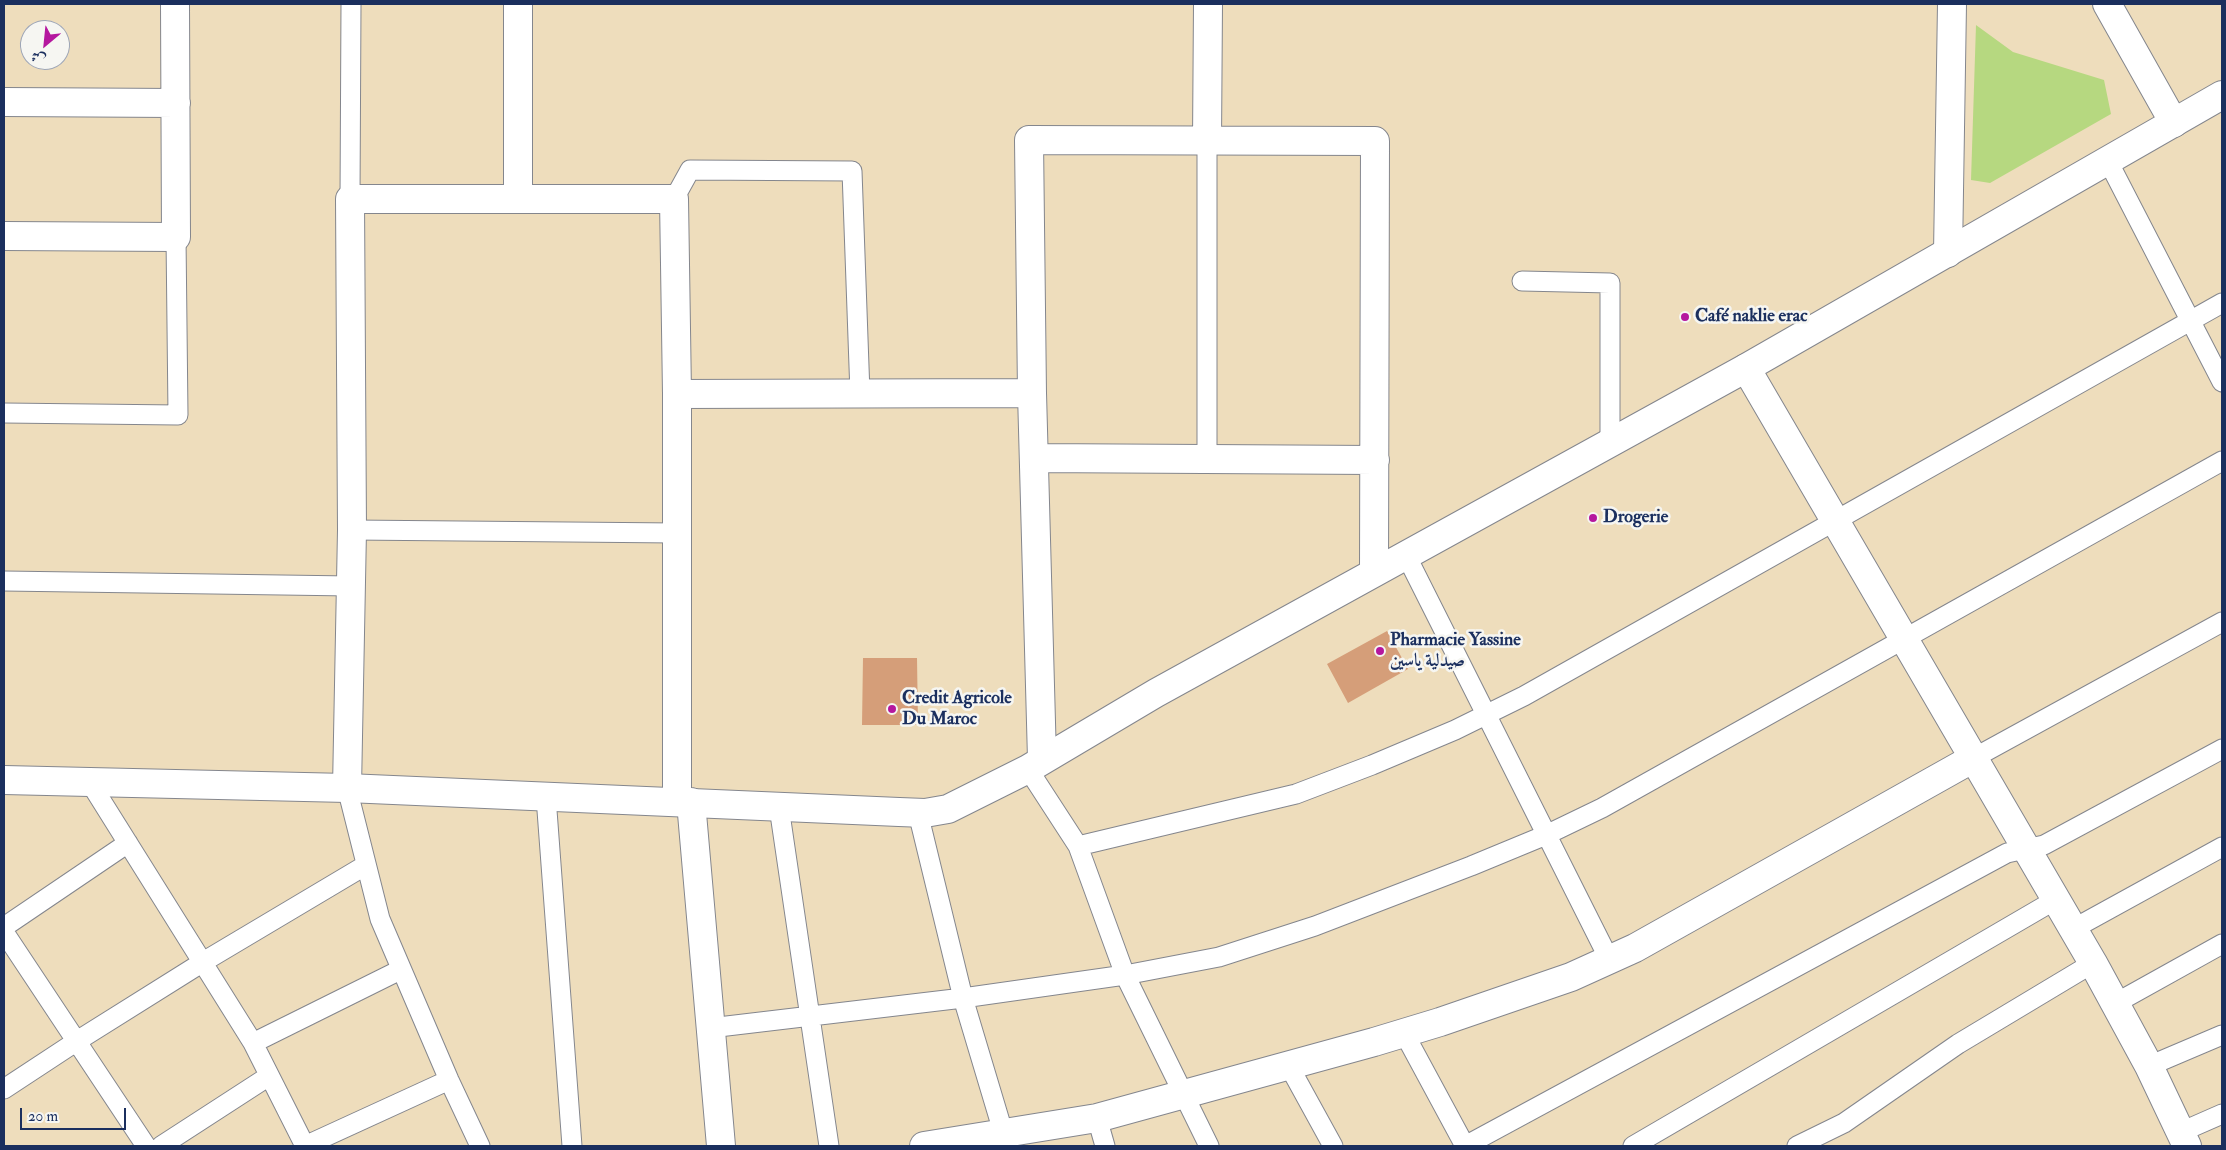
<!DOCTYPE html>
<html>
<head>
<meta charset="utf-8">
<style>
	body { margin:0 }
	#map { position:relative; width:2226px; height:1150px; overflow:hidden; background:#eeddbc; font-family:"IM FELL Double Pica",Amiri,serif }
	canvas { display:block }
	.frame { position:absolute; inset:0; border:5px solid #1b2f5e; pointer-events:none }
	.north { position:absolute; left:20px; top:20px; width:50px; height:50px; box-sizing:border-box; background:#f6f6f2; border:1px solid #9ea6b7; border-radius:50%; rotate:208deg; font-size:14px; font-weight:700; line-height:20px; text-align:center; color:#1b2f5e }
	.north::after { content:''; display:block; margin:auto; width:18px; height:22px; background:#b5179e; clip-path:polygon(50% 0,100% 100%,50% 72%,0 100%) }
	.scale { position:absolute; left:20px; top:1108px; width:106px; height:22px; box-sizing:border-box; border:2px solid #1b2f5e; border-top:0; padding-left:6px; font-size:15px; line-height:18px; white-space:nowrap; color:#1b2f5e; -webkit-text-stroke:4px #f6f6f2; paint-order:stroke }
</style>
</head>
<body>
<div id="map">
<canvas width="2226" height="1150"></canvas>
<div class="frame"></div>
<div class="north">ش</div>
<div class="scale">20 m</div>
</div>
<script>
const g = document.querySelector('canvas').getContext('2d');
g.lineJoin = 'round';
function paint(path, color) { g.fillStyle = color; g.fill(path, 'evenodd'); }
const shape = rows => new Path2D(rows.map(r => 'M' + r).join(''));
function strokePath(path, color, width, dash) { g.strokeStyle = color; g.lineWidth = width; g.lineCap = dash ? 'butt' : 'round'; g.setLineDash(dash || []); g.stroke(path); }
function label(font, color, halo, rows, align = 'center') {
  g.font = font + ' "IM FELL Double Pica",Amiri,serif'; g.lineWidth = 5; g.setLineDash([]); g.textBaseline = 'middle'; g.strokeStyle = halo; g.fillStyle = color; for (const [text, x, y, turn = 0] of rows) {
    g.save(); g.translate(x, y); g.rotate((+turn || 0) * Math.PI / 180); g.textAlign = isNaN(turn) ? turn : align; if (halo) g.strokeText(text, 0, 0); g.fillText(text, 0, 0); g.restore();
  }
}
const green = shape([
	[1976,25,2013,52,2104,80,2111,114,1990,183,1971,180]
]);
const building = shape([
	[1387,631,1408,669,1348,703,1327,664],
	[863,658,917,658,918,725,862,725]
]);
const service = shape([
	[1207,141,1207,458],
	[2108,161,2222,382],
	[350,199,351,4],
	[674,199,690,170,852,171,860,394],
	[1522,281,1610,283,1610,444],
	[4,413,178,415,176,237],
	[352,530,676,533],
	[1406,555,1609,959],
	[4,581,351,586],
	[1972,759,2222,622],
	[1028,769,1078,846,1296,794,1372,765,1455,730,1524,696,2222,303],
	[89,781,253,1043,305,1146],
	[347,788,380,919,449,1080,480,1146],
	[546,797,572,1146],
	[779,807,829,1146],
	[918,813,963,998,1007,1145],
	[1078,846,1125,975,1209,1146],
	[4,927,128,843],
	[2073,929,2222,847],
	[4,932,146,1146],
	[2116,1003,2222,944],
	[710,1028,963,998,1125,975,1219,957,1315,926,1471,866,1546,835,1602,808,2222,461],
	[1404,1033,1465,1146],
	[253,1043,400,970],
	[1289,1066,1333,1146],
	[2149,1066,2222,1035],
	[4,1089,77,1041,203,962,366,865],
	[1097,1118,1105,1146],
	[2181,1132,2222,1114],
	[161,1146,269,1076],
	[305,1146,449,1080],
	[1465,1146,2007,853,2044,845,2222,749],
	[1633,1146,2055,900],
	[1797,1146,1844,1123,1958,1044,2093,963]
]);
const minor = shape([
	[2107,4,2174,123],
	[4,102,176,103],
	[1207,141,1208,4],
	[518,199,518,4],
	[4,236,176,237,175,4],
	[1948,253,1952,4],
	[1746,368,2093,963,2149,1066,2187,1146],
	[677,394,1032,393],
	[1034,458,1375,460],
	[1042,759,1032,393,1029,140,1375,141,1374,572],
	[347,788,352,530,350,199,674,199,677,394,677,801],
	[691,802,721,1146],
	[924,1146,1097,1118,1374,1042,1440,1022,1571,977,1635,948,1972,759]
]);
const tertiary = shape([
	[4,780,347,788,899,812,925,813,948,809,1028,769,1156,693,1746,368,2222,95]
]);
const markers = [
	[1685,317,5,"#b5179e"],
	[1593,518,5,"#b5179e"],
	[1380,651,5,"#b5179e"],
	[892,709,5,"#b5179e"]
];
const poiNames = [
	["Café naklie erac",1695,317],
	["Drogerie",1603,518],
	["Pharmacie Yassine",1390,641],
	["صيدلية ياسين",1390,662],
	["Credit Agricole",902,699],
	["Du Maroc",902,720]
];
paint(green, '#b6d880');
paint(building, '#d59e79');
strokePath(service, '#84868d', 21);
strokePath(minor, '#84868d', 30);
strokePath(tertiary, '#84868d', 30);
strokePath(service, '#fff', 19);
strokePath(minor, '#fff', 28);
strokePath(tertiary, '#fff', 28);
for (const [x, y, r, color] of markers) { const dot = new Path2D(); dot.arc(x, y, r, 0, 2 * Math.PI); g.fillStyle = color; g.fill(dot); strokePath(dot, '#f6f6f2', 2); }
label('bold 18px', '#1b2f5e', '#f6f6f2', poiNames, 'left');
</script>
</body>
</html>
